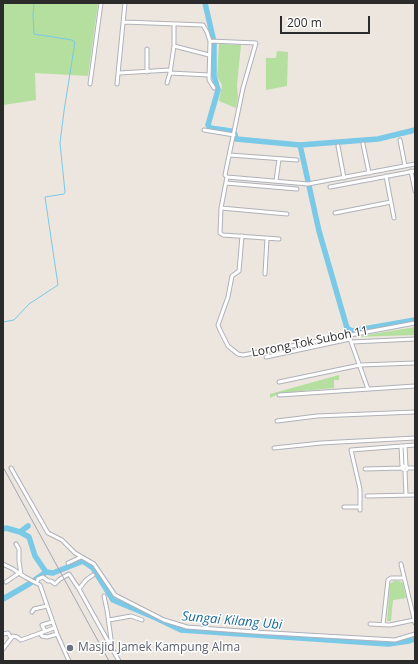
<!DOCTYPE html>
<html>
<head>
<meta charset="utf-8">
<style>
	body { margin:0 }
	#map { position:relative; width:418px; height:664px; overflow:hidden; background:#ece6de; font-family:"Open Sans",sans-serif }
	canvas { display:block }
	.frame { position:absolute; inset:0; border:4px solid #2b2b2b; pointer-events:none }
	.scale { position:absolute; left:280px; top:16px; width:90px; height:18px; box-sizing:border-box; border:2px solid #2b2b2b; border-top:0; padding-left:5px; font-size:12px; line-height:14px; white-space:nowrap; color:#2b2b2b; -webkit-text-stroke:3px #fff; paint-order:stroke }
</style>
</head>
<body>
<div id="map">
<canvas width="418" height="664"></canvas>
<div class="frame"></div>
<div class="scale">200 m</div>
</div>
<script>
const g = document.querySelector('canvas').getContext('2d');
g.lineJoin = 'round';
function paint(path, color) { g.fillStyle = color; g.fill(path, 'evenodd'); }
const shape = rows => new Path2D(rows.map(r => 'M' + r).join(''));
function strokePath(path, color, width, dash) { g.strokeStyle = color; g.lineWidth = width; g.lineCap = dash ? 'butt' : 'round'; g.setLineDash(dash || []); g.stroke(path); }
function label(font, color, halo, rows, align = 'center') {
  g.font = font + ' "Open Sans",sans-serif'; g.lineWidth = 3; g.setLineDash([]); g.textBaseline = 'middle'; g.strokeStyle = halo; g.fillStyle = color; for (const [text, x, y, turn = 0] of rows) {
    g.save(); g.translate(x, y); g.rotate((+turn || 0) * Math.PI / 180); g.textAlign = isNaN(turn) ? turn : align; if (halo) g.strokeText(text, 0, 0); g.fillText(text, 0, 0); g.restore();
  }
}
const green = shape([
	[3,3,98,3,88,76,35,73,36,100,3,105],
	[219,44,241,45,237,85,238,97,236,108,219,101,222,85,217,76],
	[277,51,288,52,287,86,266,90,266,58,276,58],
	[415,327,415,335,354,337],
	[339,375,339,380,334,380,334,388,281,393,270,398,270,394],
	[394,581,399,581,403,583,406,598,393,600,391,621,387,621,390,584]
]);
const stream = shape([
	[3,322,14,320,29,304,58,285,45,197,64,194,65,192,60,143,64,111,75,42,72,40,34,34,33,15,34,3]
]);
const river = shape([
	[205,3,214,42,214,76,218,90,208,125,210,128,231,131,235,134,236,139,300,145,378,139,415,130],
	[300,145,319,231,347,328,352,331,415,320],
	[3,529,6,528,20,532,29,537,35,556,46,572,53,573,83,561,93,568,113,600,156,618,181,630,388,644,409,641,415,639],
	[20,532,28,526],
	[3,599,29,584,46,572]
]);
const street = shape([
	[124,22,203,25,207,32,210,41,209,80,214,88],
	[210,41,256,43,243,88,225,175,227,177,308,184,415,164],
	[174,46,209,55],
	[147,72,147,49],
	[119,73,170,70],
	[170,73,209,75],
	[167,83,170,73,174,46,174,24],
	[90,84,101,3],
	[117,84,125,3],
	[204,130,234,135],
	[400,140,405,166],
	[363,144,369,173],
	[338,146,344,178],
	[230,155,297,160],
	[411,171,415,191],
	[386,176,394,218],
	[227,177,221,208,220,233,223,235,279,239],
	[276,181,279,159],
	[226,183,297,189],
	[330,187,415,171],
	[221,208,287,214],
	[335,213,391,202],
	[242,236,239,271,232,276,228,297,218,325,220,330,228,346,238,354,243,355,415,323],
	[265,274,267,238],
	[352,342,415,339],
	[266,357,350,339,368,389],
	[279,382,360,365,415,363],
	[279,395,415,386],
	[277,421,317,416,415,412],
	[401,446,402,466,403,467],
	[405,446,406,466],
	[274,448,321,443,415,438],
	'403 468a2 2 0 1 1 4 0a2 2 0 1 1-4 0Z',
	[11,468,48,533,62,540,75,553,94,564,115,595,164,620,187,627,254,632,395,640,415,634],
	[407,468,415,468],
	[365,469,403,468],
	[405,471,406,495],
	[367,496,415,495],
	[344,507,360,507],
	[360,510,360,489,351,450,415,445],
	[16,544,19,549,19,561,21,575],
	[68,563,81,557],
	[3,564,13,569,25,577,40,585,57,634,69,661],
	[401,564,415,623],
	[93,575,86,580,79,589,119,661],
	[6,582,19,573],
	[37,582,38,579,43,577,48,581,51,581,55,584,60,579,69,574,79,589],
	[104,596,107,610,111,639,110,645],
	[32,612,34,609,47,606],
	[109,620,131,616,142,620],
	[370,624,390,625,414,620],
	[383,625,388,580,391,578,404,578],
	[45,631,42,625,52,622],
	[40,633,42,636,47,637,57,634],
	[3,634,8,633,11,638],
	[3,649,13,636,17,637,21,640,54,628]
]);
const rail = shape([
	[3,467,109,661]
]);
const markers = [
	[70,648,4,"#6b7280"]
];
const streetNames = [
	["Lorong Tok Suboh 11",310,342,-11]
];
const worshipNames = [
	["Masjid Jamek Kampung Alma",78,648]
];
const waterNames = [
	["Sungai Kilang Ubi",232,621,5]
];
paint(green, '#b4df9f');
strokePath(stream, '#79c9e7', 1);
strokePath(river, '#79c9e7', 5.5);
strokePath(street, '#afb1bb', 5);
strokePath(street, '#fff', 3);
strokePath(rail, '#a1a4b4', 1);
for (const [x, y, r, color] of markers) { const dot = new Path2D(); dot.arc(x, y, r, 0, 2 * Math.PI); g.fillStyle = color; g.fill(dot); strokePath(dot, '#fff', 1.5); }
label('12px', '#2b2b2b', '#fff', streetNames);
label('12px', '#5b616d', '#fff', worshipNames, 'left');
label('italic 13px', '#166894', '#fff', waterNames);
</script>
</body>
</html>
